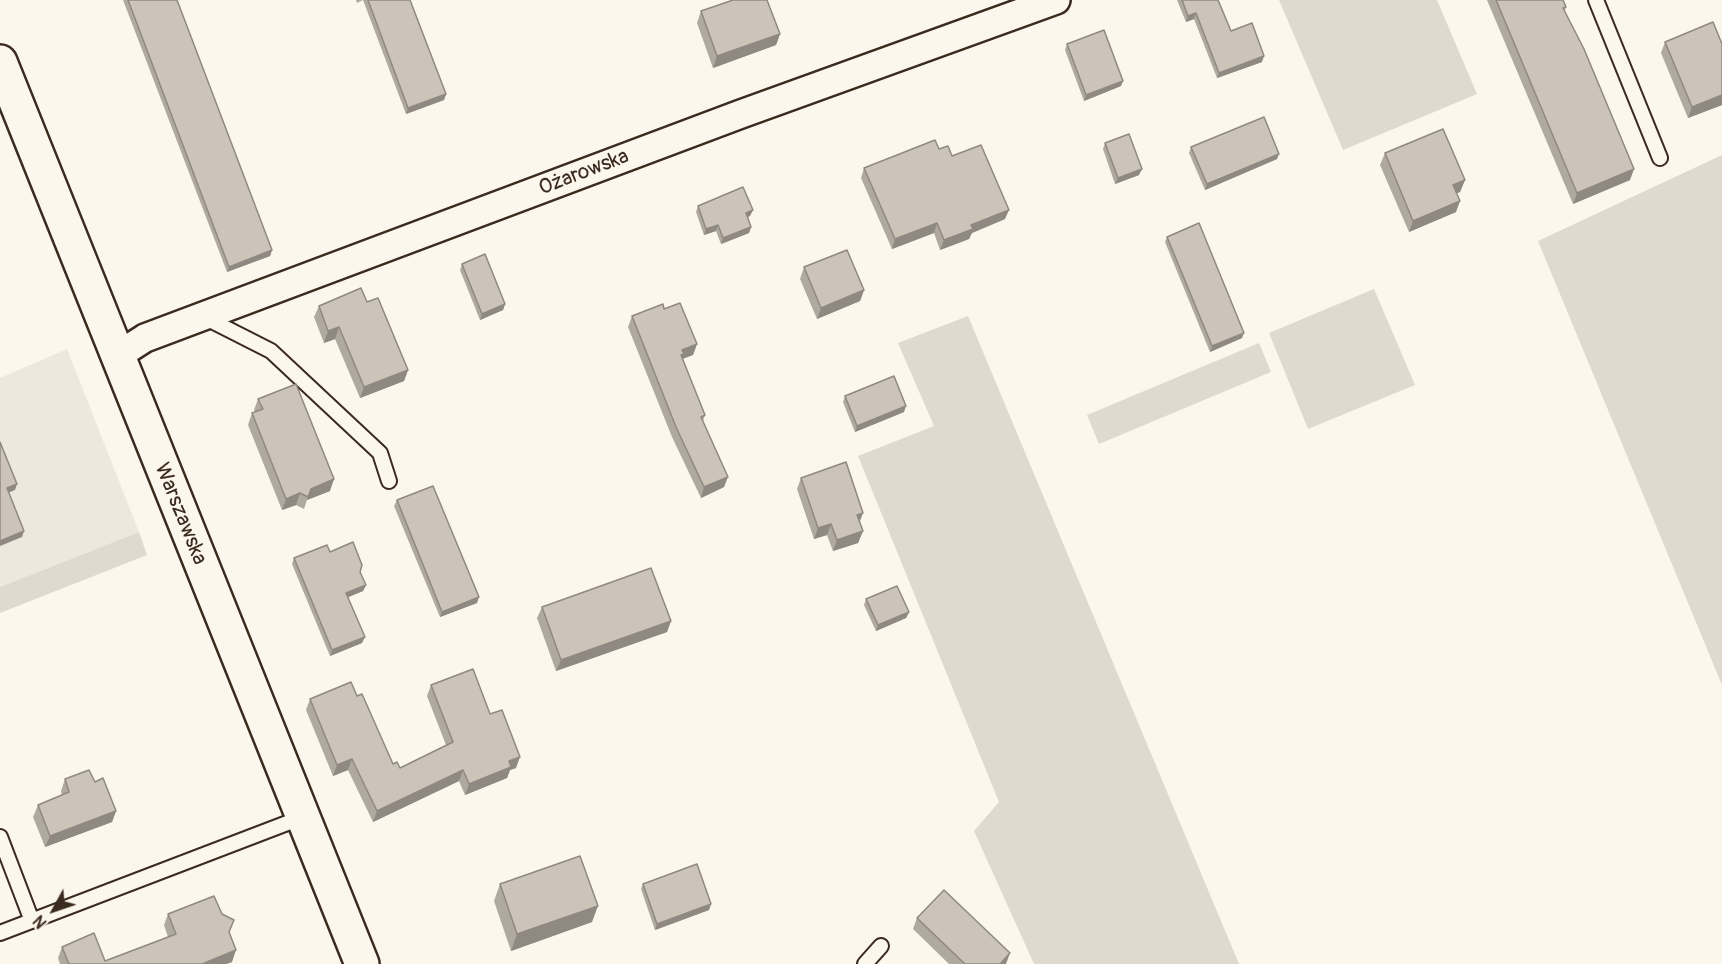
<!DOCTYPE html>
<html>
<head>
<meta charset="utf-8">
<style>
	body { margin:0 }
	#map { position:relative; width:1722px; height:964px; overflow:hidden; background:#fbf7ec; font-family:Pangolin,sans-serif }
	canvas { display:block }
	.north { position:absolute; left:24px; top:880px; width:60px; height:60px; -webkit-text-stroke:4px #fbf7ec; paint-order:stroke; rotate:230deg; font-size:16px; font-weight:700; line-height:24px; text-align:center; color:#3b2a1e }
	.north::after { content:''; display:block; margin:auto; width:21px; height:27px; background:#3b2a1e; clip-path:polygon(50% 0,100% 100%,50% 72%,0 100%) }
</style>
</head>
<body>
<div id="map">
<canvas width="1722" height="964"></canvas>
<div class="north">N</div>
</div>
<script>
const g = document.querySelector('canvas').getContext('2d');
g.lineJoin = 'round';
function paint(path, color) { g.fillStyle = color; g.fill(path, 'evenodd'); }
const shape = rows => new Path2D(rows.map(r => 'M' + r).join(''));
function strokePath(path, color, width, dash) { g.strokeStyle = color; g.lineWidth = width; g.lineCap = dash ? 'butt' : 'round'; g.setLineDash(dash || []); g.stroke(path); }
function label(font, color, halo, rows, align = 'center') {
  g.font = font + ' Pangolin,sans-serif'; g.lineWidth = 6; g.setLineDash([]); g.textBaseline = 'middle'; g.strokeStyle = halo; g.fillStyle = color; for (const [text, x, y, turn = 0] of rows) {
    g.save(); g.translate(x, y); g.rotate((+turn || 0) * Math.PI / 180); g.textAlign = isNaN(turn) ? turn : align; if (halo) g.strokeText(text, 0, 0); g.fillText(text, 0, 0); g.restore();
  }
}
const built = shape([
	[67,349,139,532,0,587,0,378]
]);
const green = shape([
	[1279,0,1437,0,1477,94,1343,150],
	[1722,155,1722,685,1538,241],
	[1374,289,1415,385,1308,429,1269,333],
	[968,316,1239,964,1034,964,974,831,999,802,858,456,934,426,898,343],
	[1259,343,1271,372,1099,444,1087,415],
	[139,532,147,555,0,613,0,587]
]);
const service = shape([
	[1596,0,1660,158],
	[204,317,271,351,380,453,389,481],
	[0,837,32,921],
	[0,933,303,817],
	[865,964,881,946]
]);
const minor = shape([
	[117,356,145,338,741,114,1056,0]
]);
const secondary = shape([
	[0,62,362,964]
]);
const wall = shape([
	[123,0,177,0,272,250,270,256,227,272],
	[356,0,410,0,446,94,444,100,406,114,363,0,357,3],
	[1177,0,1218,0,1231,31,1262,62,1217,78,1194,19,1186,22],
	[1487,0,1563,0,1566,7,1565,11,1630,180,1573,204],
	[701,11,780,34,776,45,713,68,697,23],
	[1665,42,1722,44,1722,105,1688,118,1661,53],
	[1067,44,1121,86,1084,101,1065,50],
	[1105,143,1139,175,1115,184,1103,149],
	[1191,147,1277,159,1205,190,1189,153],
	[939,149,952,156,1005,219,972,233,969,239,940,250,934,233,892,249,861,178,864,168],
	[1385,153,1465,180,1460,192,1457,193,1456,212,1409,232,1380,165],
	[698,206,750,216,748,217,751,227,749,233,721,244,716,231,704,235,696,212],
	[1167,237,1242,338,1210,352,1165,242],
	[462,264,505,304,503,310,480,320,460,270],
	[804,267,864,290,860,301,817,319,800,279],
	[367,302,408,370,404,381,360,398,335,339,324,343,314,317,319,306],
	[664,309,697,344,693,355,682,359,705,415,703,421,724,487,701,498,672,437,628,327,632,316],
	[845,396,904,412,855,432,843,402],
	[258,399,330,491,307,500,304,509,296,505,282,510,248,425,252,413,255,412,254,410],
	[801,478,860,523,863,531,858,543,833,551,827,535,814,539,797,489],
	[397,500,477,603,440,617,394,506],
	[330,552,360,572,366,585,363,591,348,597,362,643,330,656,292,564,294,558],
	[866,599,909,612,906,618,876,631,864,605],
	[542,607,671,621,667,632,556,671,537,618],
	[431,685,490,714,516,768,510,770,507,778,465,795,459,781,373,822,348,770,333,776,306,710,310,699,393,764,400,768,446,745,427,696],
	[65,779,95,782,116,811,112,822,45,847,33,817,38,805,62,795,61,791],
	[500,884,592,922,511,951,494,901],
	[643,884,711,904,709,910,655,930,641,889],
	[168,914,229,932,232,962,226,964,60,964,58,958,62,947,105,961,168,937,164,925],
	[917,918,1006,964,949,964,913,929]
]);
const shadedWall = shape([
	[1196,13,1194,19,1186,22,1188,16],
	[780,34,776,45,713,68,717,56],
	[1264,56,1262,62,1217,78,1219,73],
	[1123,81,1121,86,1084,101,1086,95],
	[446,94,444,100,406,114,408,108],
	[1722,95,1722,105,1688,118,1692,107],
	[1279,154,1277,159,1205,190,1207,184],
	[1142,169,1139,175,1115,184,1118,178],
	[1634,169,1630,180,1573,204,1577,193],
	[1465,180,1460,192,1449,196,1453,185],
	[1460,201,1456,212,1409,232,1413,221],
	[753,210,750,216,744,219,746,213],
	[1009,210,1005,219,972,233,969,239,940,250,944,240,971,225],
	[937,223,934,233,892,249,895,239],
	[718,225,716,231,704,235,706,229],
	[751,227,749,233,721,244,723,238],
	[272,250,270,256,227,272,229,267],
	[864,290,860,301,817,319,821,308],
	[505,304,503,310,480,320,482,314],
	[339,327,335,339,324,343,328,331],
	[1244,333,1242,338,1210,352,1212,346],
	[697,344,693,355,682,359,680,364,682,350],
	[408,370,404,381,360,398,364,387],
	[906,406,904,412,855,432,857,426],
	[728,477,724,487,701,498,704,487],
	[334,479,330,491,307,500,311,489],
	[17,484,15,490,5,494,7,488],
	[300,493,296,505,282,510,286,499],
	[863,513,859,524,857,515],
	[831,524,827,535,814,539,818,528],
	[24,531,22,537,0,546,0,541],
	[863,531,858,543,833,551,837,540],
	[366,585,363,591,344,599,346,593],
	[479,597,477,603,440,617,442,612],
	[909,612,906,618,876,631,878,625],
	[671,621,667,632,556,671,561,660],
	[365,637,362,643,330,656,332,650],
	[520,757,516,768,510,770,507,778,465,795,469,784,509,761],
	[352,759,348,770,333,776,337,765],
	[463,770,459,781,373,822,377,811],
	[116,811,112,822,45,847,50,836],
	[711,904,709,910,655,930,657,924],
	[598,906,592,922,511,951,517,934],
	[236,950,232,962,226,964,202,964],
	[1010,953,1006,964,1000,964]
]);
const building = shape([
	[128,0,177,0,272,250,229,267,128,0],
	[368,0,410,0,446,94,408,108,368,0],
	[733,0,767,0,780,34,717,56,701,11,733,0],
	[1182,0,1218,0,1231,31,1252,23,1264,56,1219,73,1196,13,1188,16,1182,0],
	[1496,0,1563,0,1566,7,1563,8,1584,49,1634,169,1577,193,1496,0],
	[1713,22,1722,44,1722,95,1692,107,1665,42,1713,22],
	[1104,30,1123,81,1086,95,1067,44,1104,30],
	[1264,117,1279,154,1207,184,1191,147,1264,117],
	[1443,129,1465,180,1453,185,1460,201,1413,221,1385,153,1443,129],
	[1129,134,1142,169,1118,178,1105,143,1129,134],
	[935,140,939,149,948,146,952,156,981,145,1009,210,971,225,973,229,944,240,937,223,895,239,864,168,935,140],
	[743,187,753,210,746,213,751,227,723,238,718,225,706,229,698,206,743,187],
	[1199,223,1244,333,1212,346,1167,237,1199,223],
	[847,250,864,290,821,308,804,267,847,250],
	[485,254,505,304,482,314,462,264,485,254],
	[361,288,367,302,378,298,408,370,364,387,339,327,328,331,319,306,361,288],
	[680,303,697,344,682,350,684,354,681,355,705,415,701,417,728,477,704,487,676,427,632,316,663,304,664,309,680,303],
	[894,376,906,406,857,426,845,396,894,376],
	[296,384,334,479,311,489,308,497,300,493,286,499,252,413,263,409,258,399,296,384],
	[0,442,17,484,7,488,24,531,0,541,0,442],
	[846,462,863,513,857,515,863,531,837,540,831,524,818,528,801,478,846,462],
	[433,486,479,597,442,612,397,500,433,486],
	[353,542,362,565,360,572,366,585,346,593,365,637,332,650,294,558,327,545,330,552,353,542],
	[651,568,671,621,561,660,542,607,651,568],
	[897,586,909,612,878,625,866,599,897,586],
	[473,669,490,714,502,710,520,757,509,761,511,767,469,784,463,770,377,811,352,759,337,765,310,699,351,682,357,696,362,694,393,764,397,762,400,768,453,742,431,685,473,669],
	[89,770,95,782,103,778,116,811,50,836,38,805,69,792,65,779,89,770],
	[580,856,598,906,517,934,500,884,580,856],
	[697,864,711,904,657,924,643,884,697,864],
	[944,890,1010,953,1000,964,965,964,917,918,944,890],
	[214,896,222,914,234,920,229,932,236,950,202,964,69,964,62,947,94,933,105,961,176,934,168,914,214,896]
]);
const streetNames = [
	["Ożarowska",584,173,-21],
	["Warszawska",180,514,68]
];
paint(built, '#ede8dd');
paint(green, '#dfd9ce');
strokePath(service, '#3b2a1e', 18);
strokePath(minor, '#3b2a1e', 32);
strokePath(secondary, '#3b2a1e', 38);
strokePath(service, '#fbf7ec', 14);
strokePath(minor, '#fbf7ec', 27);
strokePath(secondary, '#fbf7ec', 33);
paint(wall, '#afa99f');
paint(shadedWall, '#8f8982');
paint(building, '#ccc4b9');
strokePath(building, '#8f8982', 1.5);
label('21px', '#3b2a1e', '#fbf7ec', streetNames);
</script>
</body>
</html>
